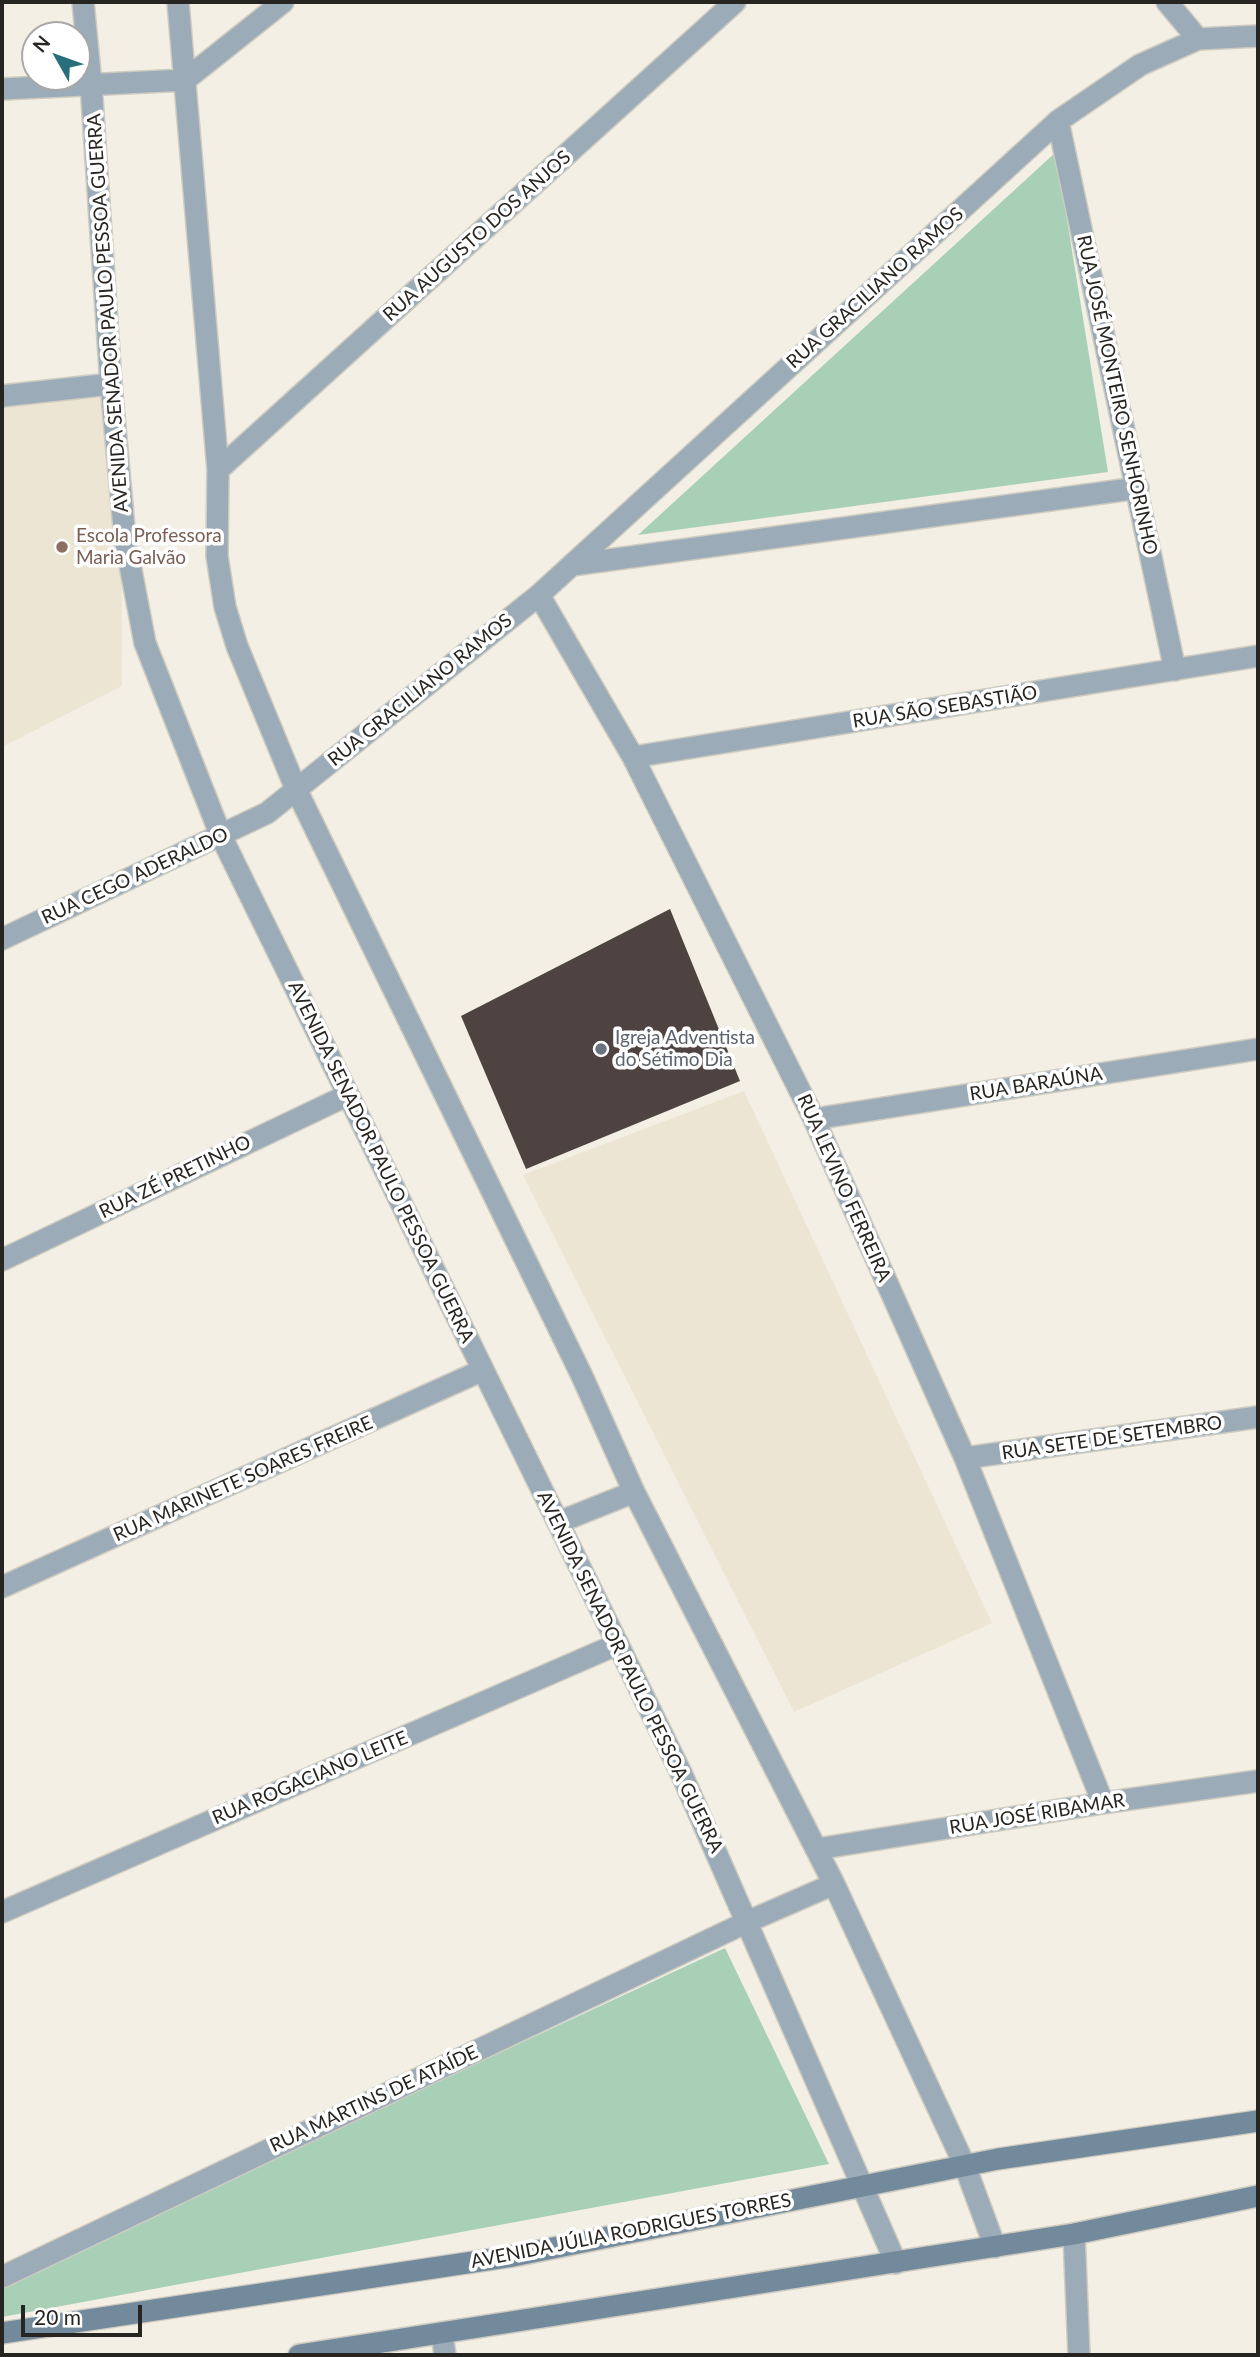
<!DOCTYPE html>
<html>
<head>
<meta charset="utf-8">
<style>
	body { margin:0 }
	#map { position:relative; width:1260px; height:2357px; overflow:hidden; background:#f3efe4; font-family:Lato,sans-serif }
	canvas { display:block }
	.frame { position:absolute; inset:0; border:4px solid #272521; pointer-events:none }
	.north { position:absolute; left:21px; top:21px; width:70px; height:70px; box-sizing:border-box; background:#fff; border:2px solid #a9a8a6; border-radius:50%; rotate:310deg; font-size:19px; font-weight:700; line-height:28px; text-align:center; color:#272521 }
	.north::after { content:''; display:block; margin:auto; width:24px; height:32px; background:#276f7b; clip-path:polygon(50% 0,100% 100%,50% 72%,0 100%) }
	.scale { position:absolute; left:21px; top:2305px; width:121px; height:32px; box-sizing:border-box; border:4px solid #272521; border-top:0; padding-left:9px; font-size:21px; line-height:24px; white-space:nowrap; color:#272521; -webkit-text-stroke:5px #fff; paint-order:stroke }
</style>
</head>
<body>
<div id="map">
<canvas width="1260" height="2357"></canvas>
<div class="frame"></div>
<div class="north">N</div>
<div class="scale">20 m</div>
</div>
<script>
const g = document.querySelector('canvas').getContext('2d');
g.lineJoin = 'round';
function paint(path, color) { g.fillStyle = color; g.fill(path, 'evenodd'); }
const shape = rows => new Path2D(rows.map(r => 'M' + r).join(''));
function strokePath(path, color, width, dash) { g.strokeStyle = color; g.lineWidth = width; g.lineCap = dash ? 'butt' : 'round'; g.setLineDash(dash || []); g.stroke(path); }
function label(font, color, halo, rows, align = 'center') {
  g.font = font + ' Lato,sans-serif'; g.lineWidth = 7; g.setLineDash([]); g.textBaseline = 'middle'; g.strokeStyle = halo; g.fillStyle = color; for (const [text, x, y, turn = 0] of rows) {
    g.save(); g.translate(x, y); g.rotate((+turn || 0) * Math.PI / 180); g.textAlign = isNaN(turn) ? turn : align; if (halo) g.strokeText(text, 0, 0); g.fillText(text, 0, 0); g.restore();
  }
}
const built = shape([
	[121,389,122,686,2,747,2,407],
	[744,1091,992,1623,794,1712,523,1175]
]);
const green = shape([
	[1056,152,1108,472,638,535],
	[725,1948,829,2164,2,2317,2,2284]
]);
const building = shape([
	[670,909,740,1081,526,1169,461,1016]
]);
const street = shape([
	[83,2,91,84,111,384,125,539,145,643,221,836,682,1775,896,2263],
	[178,2,218,470,217,556,225,607,237,646,296,789,582,1376,634,1492,834,1884,965,2166,995,2247],
	[1167,2,1198,39],
	[2,89,185,80,283,2],
	[1058,121,1175,670],
	[2,396,111,384],
	[218,470,735,2],
	[572,565,1138,488],
	[539,595,633,757,814,1119,965,1458,1103,1803],
	[633,757,1258,656],
	[2,939,267,813,539,595,1058,121,1140,65,1198,39,1258,36],
	[814,1119,1258,1049],
	[2,1260,348,1095],
	[965,1458,1258,1417],
	[559,1522,634,1492],
	[2,1587,483,1370],
	[817,1849,1103,1803,1258,1781],
	[2,1912,618,1644],
	[1074,2234,1079,2355],
	[2,2277,747,1922,834,1884],
	[442,2334,445,2355]
]);
const secondary = shape([
	[2,2333,513,2256,998,2159,1258,2121],
	[299,2355,1074,2234,1258,2196]
]);
const markers = [
	[62,547,7,"#8d6e63"],
	[601,1049,7,"#6b7280"]
];
const streetNames = [
	["RUA AUGUSTO DOS ANJOS",477,236,-42],
	["RUA GRACILIANO RAMOS",875,288,-42],
	["AVENIDA SENADOR PAULO PESSOA GUERRA",108,313,-94],
	["RUA JOSÉ MONTEIRO SENHORINHO",1117,395,78],
	["RUA GRACILIANO RAMOS",420,690,-39],
	["RUA SÃO SEBASTIÃO",945,707,-9],
	["RUA CEGO ADERALDO",135,876,-25],
	["RUA BARAÚNA",1036,1084,-9],
	["AVENIDA SENADOR PAULO PESSOA GUERRA",381,1162,64],
	["RUA ZÉ PRETINHO",175,1177,-26],
	["RUA LEVINO FERREIRA",844,1188,66],
	["RUA SETE DE SETEMBRO",1112,1438,-8],
	["RUA MARINETE SOARES FREIRE",243,1479,-24],
	["AVENIDA SENADOR PAULO PESSOA GUERRA",630,1672,64],
	["RUA ROGACIANO LEITE",310,1778,-23],
	["RUA JOSÉ RIBAMAR",1037,1814,-9],
	["RUA MARTINS DE ATAÍDE",374,2099,-25],
	["AVENIDA JÚLIA RODRIGUES TORRES",631,2231,-11]
];
const educationNames = [
	["Escola Professora",76,536],
	["Maria Galvão",76,558]
];
const worshipNames = [
	["Igreja Adventista",615,1038],
	["do Sétimo Dia",615,1060]
];
paint(built, '#ece5d3');
paint(green, '#a8d0b7');
paint(building, '#4e4340');
strokePath(street, '#cecbc1', 24);
strokePath(secondary, '#cecbc1', 24);
strokePath(street, '#9babb7', 21);
strokePath(secondary, '#738a9c', 21);
for (const [x, y, r, color] of markers) { const dot = new Path2D(); dot.arc(x, y, r, 0, 2 * Math.PI); g.fillStyle = color; g.fill(dot); strokePath(dot, '#fff', 2.5); }
label('19px', '#272521', '#fff', streetNames);
label('19px', '#785e54', '#fff', educationNames, 'left');
label('19px', '#5b616d', '#fff', worshipNames, 'left');
</script>
</body>
</html>
